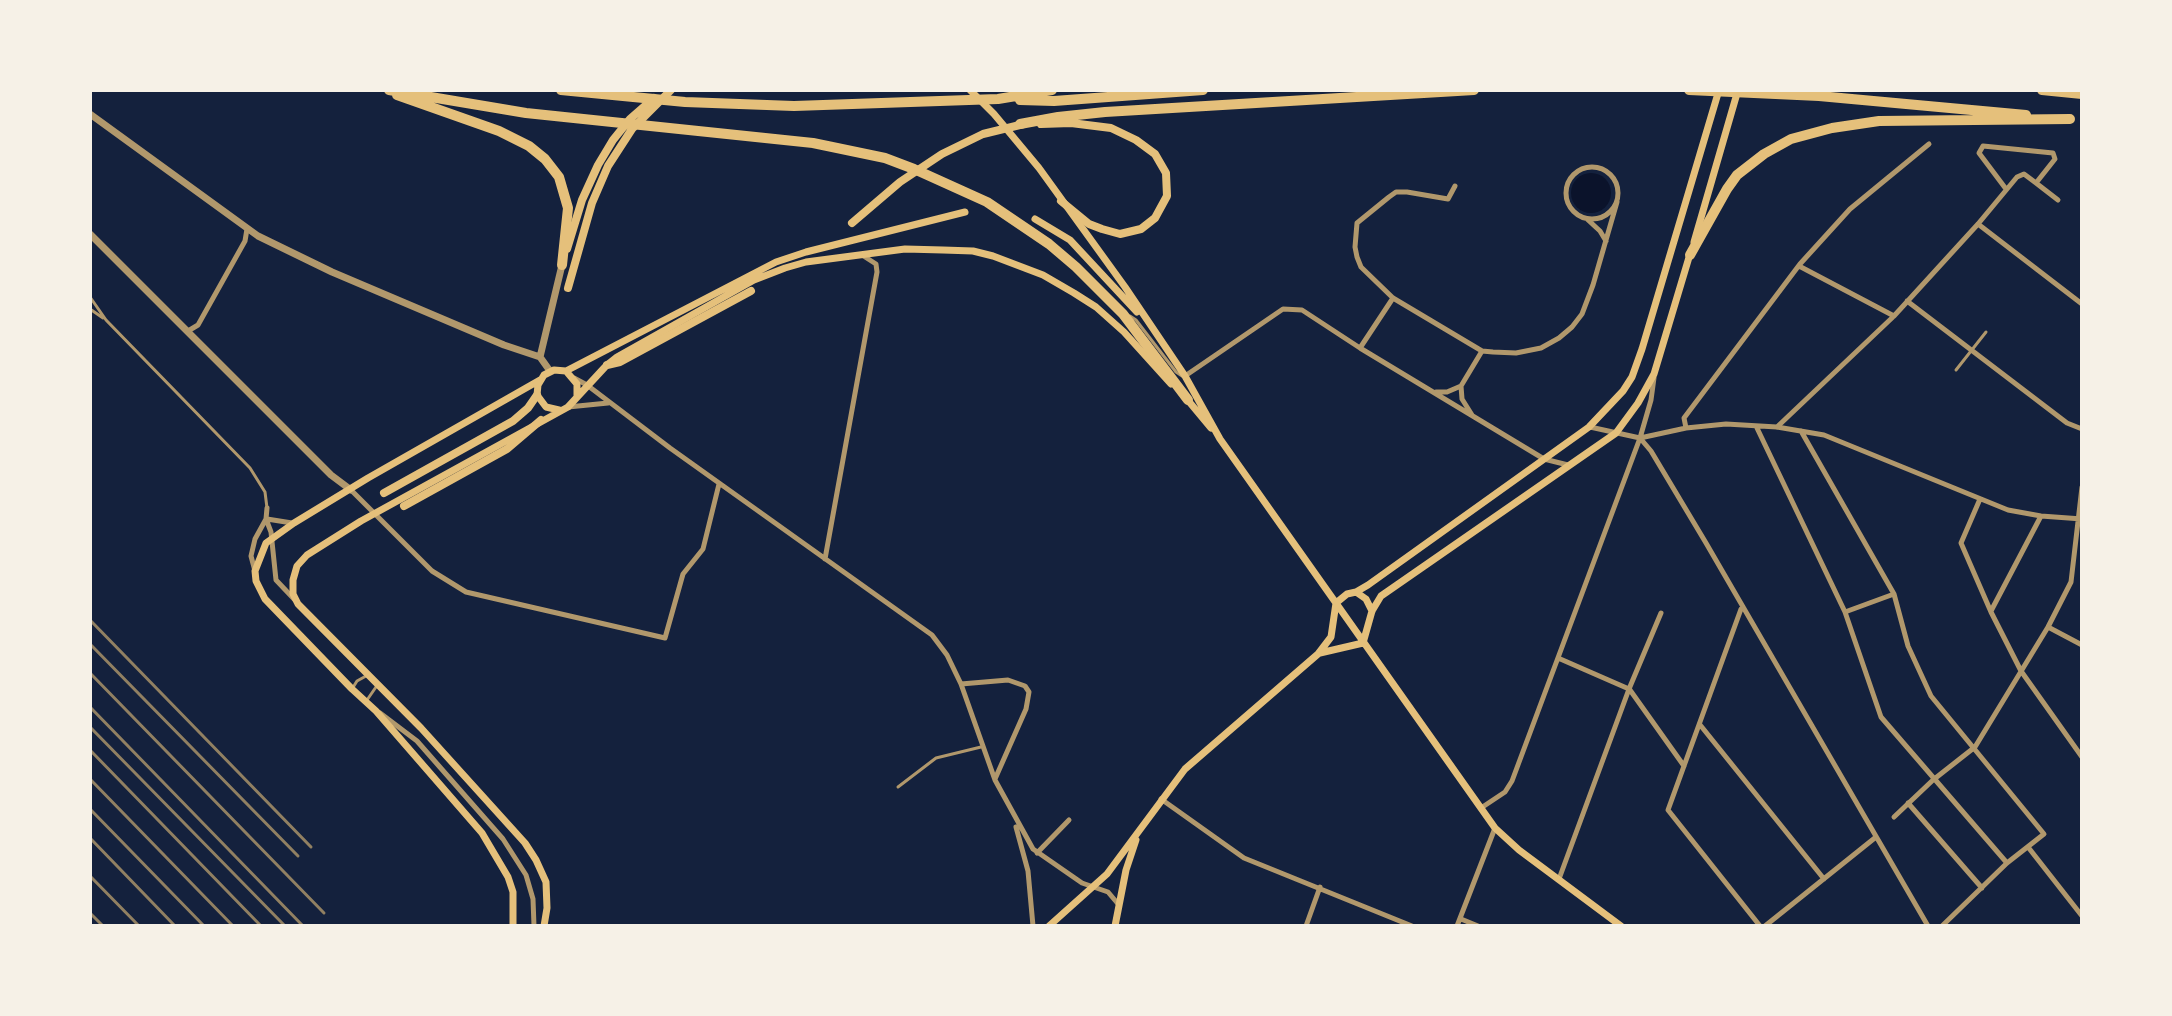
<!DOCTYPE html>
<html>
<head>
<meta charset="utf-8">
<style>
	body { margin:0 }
	#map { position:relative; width:2172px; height:1016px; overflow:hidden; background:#14213d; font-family:Helvetica,sans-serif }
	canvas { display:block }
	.frame { position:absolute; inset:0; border:92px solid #f6f1e7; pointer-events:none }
</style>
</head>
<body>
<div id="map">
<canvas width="2172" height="1016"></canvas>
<div class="frame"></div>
</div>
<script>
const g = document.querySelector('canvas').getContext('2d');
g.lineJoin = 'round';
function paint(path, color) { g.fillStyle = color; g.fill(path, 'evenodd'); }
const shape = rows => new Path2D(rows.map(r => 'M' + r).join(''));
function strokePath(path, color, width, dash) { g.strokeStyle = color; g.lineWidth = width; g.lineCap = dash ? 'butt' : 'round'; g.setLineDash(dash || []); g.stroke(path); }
const water = shape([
	'1571 193a20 20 0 1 1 40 0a20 20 0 1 1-40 0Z'
]);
const service = shape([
	[90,297,106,320,250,468,265,492,267,508],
	[90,309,103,318],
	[1130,316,1136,320,1176,372,1182,376],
	[1956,370,1986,332],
	[352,689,357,681,366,676],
	[367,700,376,687],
	[898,787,936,758,981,747]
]);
const minor = shape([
	'1566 193a26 26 0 1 1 52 0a26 26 0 1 1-52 0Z',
	[2036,183,2058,200],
	[1455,186,1448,199,1407,192,1396,192,1389,197,1357,223,1355,247,1357,257,1361,267,1393,298,1482,351,1493,352,1516,353,1541,348,1559,338,1572,327,1582,314,1593,285,1617,202],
	[1587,219,1600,231,1606,241],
	[1978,224,2082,304],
	[1799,266,1894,316],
	[1907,301,2067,423,2082,429],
	[188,331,198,325,245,241,247,229],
	[1360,348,1393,298],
	[1185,376,1283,309,1302,310,1360,348,1544,459,1568,465],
	[574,378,587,385,670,448,932,635,947,655,961,684,995,780,1033,849,1082,883,1108,892,1119,905],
	[1436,392,1447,392,1461,386],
	[568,407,608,403],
	[1472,415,1462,399,1461,386,1482,351],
	[1590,427,1640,438,1686,428,1726,424,1777,427,1824,435,2008,510,2041,516,2082,519],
	[1777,427,1894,316,1978,224,2017,177,2024,174,2036,183,2055,159,2053,153,1983,146,1979,153,2006,189],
	[1686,428,1684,418,1800,264,1850,209,1929,144],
	[1757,428,1845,612,1881,717,2007,863],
	[1801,431,1894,594,1908,646,1931,696,2044,834,2007,863,1942,926],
	[1640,438,1651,451,1706,543,1928,926],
	[351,490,432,571,466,592,665,638,683,574,703,549,719,484],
	[1980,499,1961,543,1991,612,2021,671,2082,757],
	[266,519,271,532,276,580,294,599],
	[267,519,292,523],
	[825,559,877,272,876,264,862,255],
	[255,571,251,556,255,539,266,519,267,508],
	[1741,609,1668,810,1760,926],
	[1991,611,2041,516],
	[1845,612,1894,594],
	[2048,627,2082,645],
	[1558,658,1629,689],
	[961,684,1008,680,1025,686,1029,692,1026,709,995,779],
	[1630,690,1684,766],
	[380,713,417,741,503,839,526,875,533,899,534,926],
	[1701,726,1824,879],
	[1161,799,1244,858,1412,926],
	[1908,803,1982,888],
	[1481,808,1505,792,1512,781,1640,438,1651,400,1654,378],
	[1894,817,1933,780,1975,747,2048,627,2071,582,2082,487],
	[1016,827,1028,871,1033,926],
	[2028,847,2082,916],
	[1037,853,1069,820],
	[1559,879,1629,689,1661,613],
	[1461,919,1478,926],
	[1306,926,1320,887],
	[1457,926,1495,828],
	[1765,926,1876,837]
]);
const tertiary = shape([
	[90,114,258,236,332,272,504,345,540,357,550,371],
	[90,234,331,475,351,490],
	[540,357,562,265]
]);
const secondary = shape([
	[970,90,994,114,1039,168,1125,287,1185,376,1220,439,1495,828,1519,850,1621,926],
	[1035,219,1070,240,1137,312],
	[1694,242,1738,90],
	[607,365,617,357,754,280,785,268,806,262,905,249,943,250,973,251,993,256,1043,275,1074,293,1096,307,1124,332,1171,384],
	[566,371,776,262,806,252,965,212],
	[1186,398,1211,428],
	[559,410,546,407,537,395,538,385,544,375,554,370,566,371,577,384,577,396],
	[1356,592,1366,599,1372,611],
	[1363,643,1372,611,1381,596,1616,433,1638,403,1654,374,1690,254],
	[1320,653,1363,643],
	[513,926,513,892,508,877,482,833,376,711,352,689,265,599,256,581,255,571,266,543,294,523,368,478,540,380],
	[544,926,547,908,546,882,536,860,525,843,421,728,298,604,293,594,293,580,297,566,307,555,361,521,568,407,605,367],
	[1049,926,1107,874,1185,769,1318,654,1331,637,1336,603,1347,594,1356,592,1368,585,1589,427,1623,391,1632,377,1642,349,1719,90],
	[1115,926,1126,870,1136,840]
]);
const primary = shape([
	[1041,124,1071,123,1111,128,1136,140,1155,154,1166,173,1167,196,1155,218,1141,229,1120,234,1102,229,1089,224,1061,201],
	[852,223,900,182,942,154,983,134,1024,124],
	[567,249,582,200,598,165,613,140,630,119,654,98],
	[568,288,592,203,608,166,632,129,671,90],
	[607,365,620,362,751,291],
	[384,493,513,421,528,408,537,395],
	[404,506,507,449,541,420]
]);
const motorway = shape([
	[389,90,526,113,813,143,885,158,914,169,987,202,1049,244,1076,267,1123,314,1188,400],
	[561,90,685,102,794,106,998,99,1052,90],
	[1689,90,1819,96,2026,115],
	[2042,90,2082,94],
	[397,95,499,131,529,146,545,159,559,177,568,208,562,265],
	[1020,100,1054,101,1203,90],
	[1020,124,1058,117,1105,112,1474,90],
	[1690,255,1727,189,1737,175,1764,154,1791,139,1832,128,1879,121,2070,119]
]);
const rail = shape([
	[90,620,311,847],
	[90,644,298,856],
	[90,673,324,913],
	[90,707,303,926],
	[90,727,285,926],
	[90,750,261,926],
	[90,779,233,926],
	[90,809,204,926],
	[90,838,175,926],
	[90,876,139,926],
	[90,913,103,926]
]);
paint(water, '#0b132b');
strokePath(service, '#b1986c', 3);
strokePath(minor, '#b1986c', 5);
strokePath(tertiary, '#b1986c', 7);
strokePath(secondary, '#e5c07b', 7);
strokePath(primary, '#e5c07b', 8);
strokePath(motorway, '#e5c07b', 10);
strokePath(rail, '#918062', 3);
</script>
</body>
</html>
